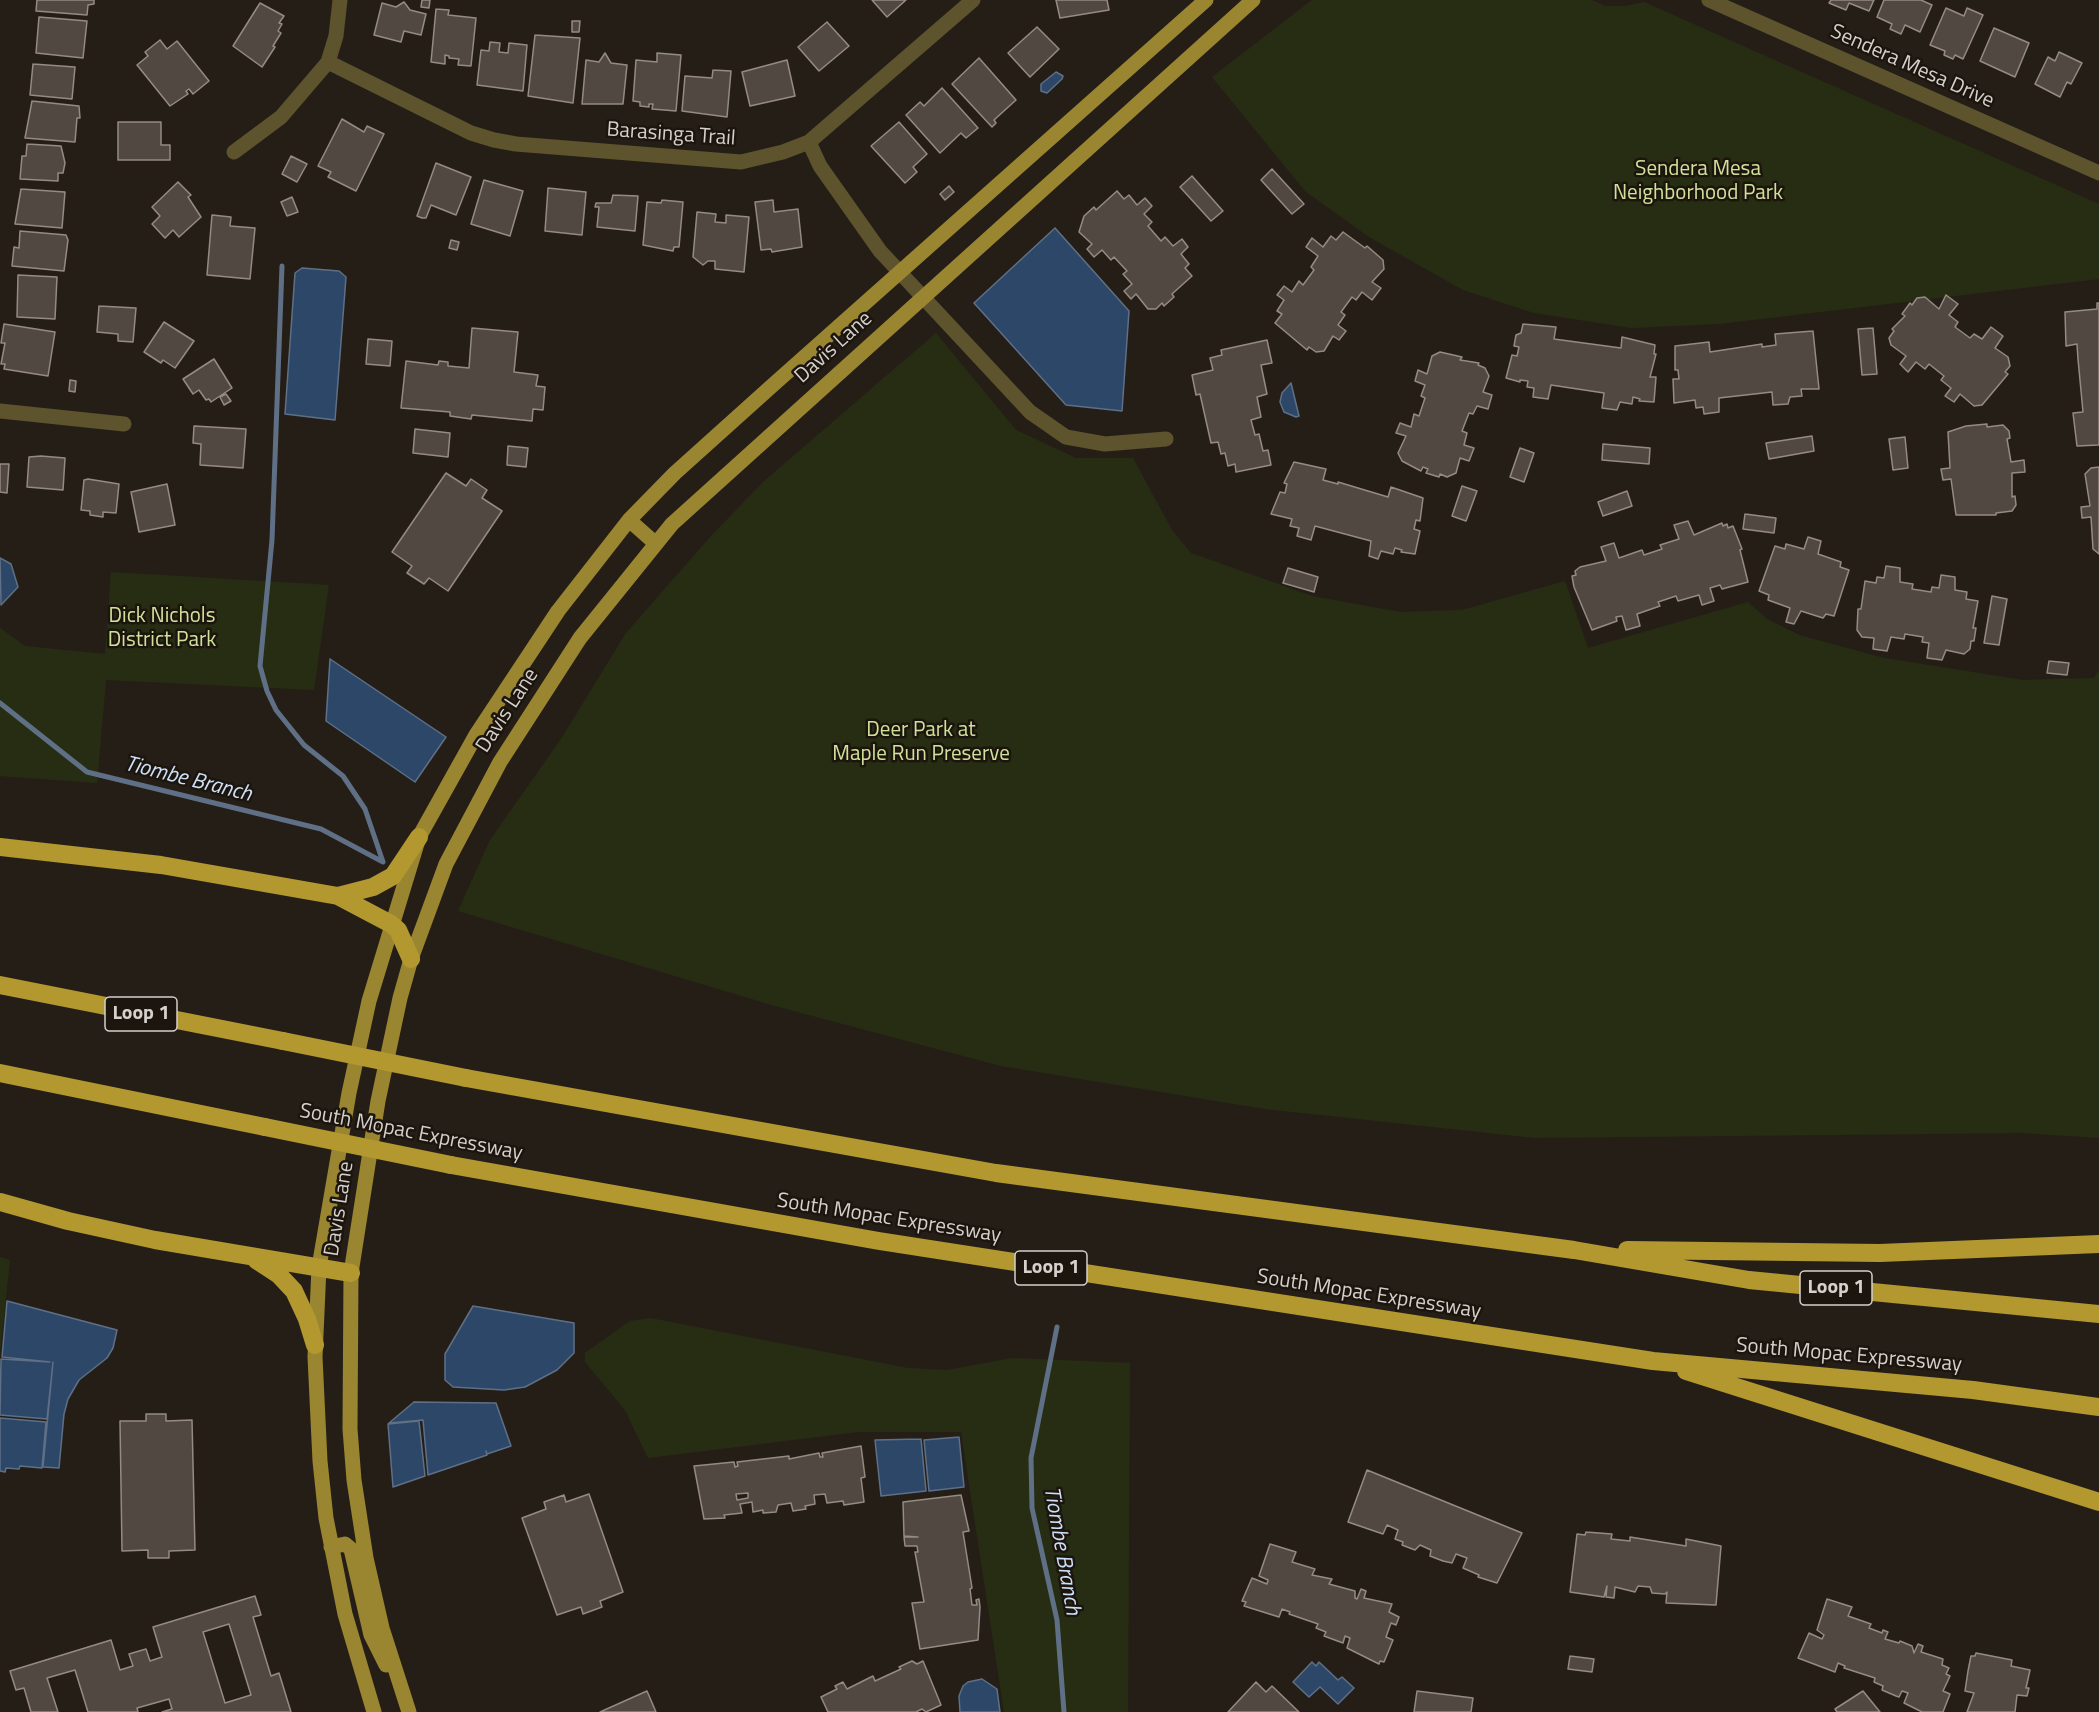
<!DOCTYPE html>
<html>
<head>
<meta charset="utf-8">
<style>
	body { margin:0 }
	canvas { display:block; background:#251e17 }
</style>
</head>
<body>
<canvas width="2099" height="1712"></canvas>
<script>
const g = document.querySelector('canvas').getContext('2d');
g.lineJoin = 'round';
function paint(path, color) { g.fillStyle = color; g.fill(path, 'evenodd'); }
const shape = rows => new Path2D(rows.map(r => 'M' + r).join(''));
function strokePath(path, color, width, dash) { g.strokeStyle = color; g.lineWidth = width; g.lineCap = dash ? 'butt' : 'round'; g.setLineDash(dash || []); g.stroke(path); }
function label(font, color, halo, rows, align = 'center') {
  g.font = font + ' "Titillium Web",sans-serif'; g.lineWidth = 5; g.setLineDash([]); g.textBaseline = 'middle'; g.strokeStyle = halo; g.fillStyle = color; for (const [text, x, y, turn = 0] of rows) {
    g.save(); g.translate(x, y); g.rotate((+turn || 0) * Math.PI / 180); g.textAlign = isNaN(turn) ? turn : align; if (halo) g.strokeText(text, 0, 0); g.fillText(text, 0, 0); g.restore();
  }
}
const green = shape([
	[1312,0,1592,0,1605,6,1626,6,1644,2,2099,204,2099,279,1719,324,1632,328,1534,313,1463,290,1369,237,1305,191,1212,77],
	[936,333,1016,430,1076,458,1133,458,1172,530,1191,553,1312,596,1400,612,1462,610,1565,581,1588,648,1748,602,1767,619,1799,635,1884,658,2023,680,2094,678,2099,670,2099,1138,2023,1133,1535,1138,1265,1109,1001,1066,775,1006,458,911,490,840,561,739,626,633,711,536,763,482],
	[111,572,329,585,314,690,106,680,97,783,0,776,0,628,25,646,105,654],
	[0,1257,10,1260,0,1354],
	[650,1318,908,1368,947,1370,1012,1358,1130,1363,1128,1712,1004,1712,961,1432,858,1432,648,1458,625,1410,585,1362,585,1353,630,1321]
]);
const water = shape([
	[1056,72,1063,76,1062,79,1047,93,1041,91,1041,84,1056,72],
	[1055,228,1129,311,1122,411,1066,405,974,303,1055,228],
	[302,268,339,271,346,277,335,420,285,414,295,273,302,268],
	[1291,383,1299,416,1296,417,1284,412,1280,402,1282,393,1291,383],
	[0,558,11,564,18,587,1,605,0,558],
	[330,659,446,737,415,782,326,721,330,659],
	[7,1301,117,1330,113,1348,107,1358,79,1380,68,1399,64,1414,59,1468,43,1467,53,1362,47,1419,0,1415,1,1359,50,1362,2,1357,7,1301],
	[473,1306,574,1323,574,1353,557,1370,525,1387,504,1390,453,1387,445,1380,445,1354,473,1306],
	[414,1402,496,1403,511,1446,487,1454,486,1451,487,1455,428,1475,423,1420,389,1423,414,1402],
	[0,1418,46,1422,42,1468,20,1466,19,1469,6,1468,5,1472,0,1471,0,1418],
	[419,1421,425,1476,393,1487,388,1424,419,1421],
	[959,1437,964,1487,929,1491,924,1440,959,1437],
	[921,1439,926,1491,881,1496,875,1440,921,1439],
	[1312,1662,1316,1666,1319,1662,1338,1680,1342,1677,1354,1688,1338,1704,1320,1687,1309,1697,1293,1682,1312,1662],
	[982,1679,997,1689,1000,1712,960,1712,959,1696,963,1686,968,1682,982,1679]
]);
const stream = shape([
	[282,266,272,540,260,666,267,691,276,710,304,745,343,776,365,809,383,862],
	[0,703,87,772,321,829,383,862],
	[1057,1327,1031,1458,1032,1508,1057,1620,1064,1712]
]);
const building = shape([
	[37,0,94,0,94,4,88,5,87,15,36,11,37,0],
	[422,0,430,0,429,8,421,7,422,0],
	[872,0,906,0,887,17,872,0],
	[1056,0,1107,0,1109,10,1060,18,1056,0],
	[1831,0,1874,0,1869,11,1849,3,1846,10,1829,3,1831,0],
	[1884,0,1921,0,1932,5,1920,32,1905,25,1901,34,1890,29,1892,24,1877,17,1884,0],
	[404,2,410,10,426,14,421,35,404,31,401,42,374,35,382,3,396,7,404,2],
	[260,3,284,16,279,23,282,24,278,31,281,33,273,46,275,47,262,67,233,46,260,3],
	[1946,8,1964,16,1967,8,1983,15,1963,59,1955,55,1953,59,1944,55,1945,51,1930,45,1946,8],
	[436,9,449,10,448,15,476,18,471,66,458,65,459,59,449,58,449,56,445,55,445,64,431,62,436,9],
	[39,17,87,21,83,58,36,53,39,17],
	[572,21,580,21,579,32,572,32,572,21],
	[827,22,849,46,819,71,798,47,827,22],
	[1037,27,1059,49,1030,77,1008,53,1037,27],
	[1994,28,2029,43,2015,77,1980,61,1994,28],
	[535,35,580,38,573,103,528,96,535,35],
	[160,40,167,49,177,41,209,81,193,94,189,89,186,91,188,94,170,106,137,65,148,56,145,52,160,40],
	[490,42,500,43,499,52,508,53,509,43,527,45,523,91,477,85,481,50,489,51,490,42],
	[2059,52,2082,63,2071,84,2067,82,2060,97,2035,84,2048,57,2055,61,2059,52],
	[605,53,611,63,627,65,623,104,582,104,586,60,599,62,605,53],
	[657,53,681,55,676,111,652,109,653,104,649,104,649,107,640,106,640,102,633,101,636,60,657,62,657,53],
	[979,58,1016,100,994,120,996,123,992,127,952,84,979,58],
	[787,60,795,96,750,106,742,72,787,60],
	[33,64,75,67,72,99,30,95,33,64],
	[713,70,731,71,727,117,682,111,685,76,712,78,713,70],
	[942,88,978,128,966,138,961,133,940,153,906,115,920,102,924,106,942,88],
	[32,101,79,106,80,118,77,118,75,142,25,138,32,101],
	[342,119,364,132,367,126,384,134,356,191,328,177,331,172,318,166,342,119],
	[118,122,161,122,161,145,170,145,170,160,118,160,118,122],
	[899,122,927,154,913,167,917,172,905,183,871,146,899,122],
	[27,144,61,146,65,163,63,173,58,173,58,181,20,179,22,156,26,156,27,144],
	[291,156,307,164,297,182,282,174,291,156],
	[436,163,471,177,456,215,431,205,426,218,422,218,417,216,436,163],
	[1272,169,1304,204,1292,214,1261,180,1272,169],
	[1192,176,1223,211,1211,221,1180,187,1192,176],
	[484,180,523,191,510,236,471,224,484,180],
	[178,182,191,195,188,197,201,217,179,237,173,230,165,238,152,224,160,216,152,207,178,182],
	[949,186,954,192,945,200,940,194,949,186],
	[548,188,586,192,582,235,545,231,548,188],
	[21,189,65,192,62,228,15,224,21,189],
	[1117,191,1124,199,1129,195,1137,205,1145,198,1152,206,1144,214,1152,222,1148,226,1161,241,1165,237,1173,246,1182,239,1188,247,1181,254,1189,264,1185,268,1192,276,1172,294,1174,297,1164,306,1162,303,1156,309,1148,309,1136,294,1131,299,1124,291,1132,284,1123,274,1127,271,1114,257,1111,260,1102,250,1094,257,1087,249,1092,244,1079,232,1084,216,1094,207,1096,210,1117,191],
	[613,195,638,196,635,231,597,227,599,207,595,207,596,203,611,203,613,195],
	[292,197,298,212,287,216,281,202,292,197],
	[662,200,683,202,679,247,674,247,673,251,643,245,647,202,661,203,662,200],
	[773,200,774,212,798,209,802,247,772,252,771,249,761,250,755,202,773,200],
	[697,212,716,214,715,222,726,223,726,215,749,217,744,272,715,269,715,261,708,261,703,265,693,257,697,212],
	[212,215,231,217,230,226,255,228,250,279,207,275,212,215],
	[20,231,66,235,68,240,64,271,12,266,14,247,19,248,20,231],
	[1343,232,1365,248,1367,246,1383,260,1384,269,1372,282,1381,288,1372,300,1362,292,1356,300,1352,297,1341,312,1345,315,1338,325,1346,331,1339,340,1333,336,1324,351,1316,352,1309,347,1307,350,1275,323,1282,314,1277,311,1284,300,1277,295,1284,286,1292,292,1299,281,1303,285,1314,270,1311,267,1318,256,1306,247,1312,238,1323,247,1331,236,1336,240,1343,232],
	[451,240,459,242,457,250,449,248,451,240],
	[18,275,57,277,55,319,17,317,18,275],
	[1946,295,1958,304,1949,315,1958,322,1955,327,1970,338,1974,334,1982,339,1991,327,2003,336,1995,348,2008,357,2010,366,2005,372,2008,374,1982,405,1974,406,1960,394,1954,402,1945,396,1951,388,1941,380,1944,376,1929,364,1925,369,1916,362,1908,372,1900,364,1906,356,1891,345,1889,338,1894,331,1892,329,1905,316,1902,314,1910,303,1912,305,1917,298,1925,297,1939,309,1946,295],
	[2097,303,2099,303,2099,445,2077,446,2073,413,2083,412,2078,359,2077,344,2066,346,2065,312,2097,309,2097,303],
	[99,306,136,308,133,342,118,341,118,334,97,332,99,306],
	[164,322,194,341,175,368,163,360,161,363,144,352,164,322],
	[4,324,55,332,48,376,4,369,5,364,1,364,5,343,1,343,4,324],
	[1523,324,1556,327,1554,339,1621,348,1622,337,1655,345,1654,354,1656,354,1650,377,1656,377,1654,402,1639,401,1640,399,1633,397,1632,404,1620,402,1617,410,1602,408,1604,393,1551,385,1548,399,1533,397,1534,388,1527,387,1528,381,1520,380,1520,382,1506,378,1512,355,1517,356,1519,347,1514,346,1516,335,1521,333,1523,324],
	[472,328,518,332,514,372,538,375,536,386,545,387,543,410,533,409,532,421,472,415,471,419,450,416,450,412,401,408,406,361,438,365,439,361,448,362,448,366,469,368,472,328],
	[1873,328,1877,374,1862,375,1858,329,1873,328],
	[1813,331,1819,389,1801,389,1802,396,1790,397,1788,404,1773,405,1772,392,1719,398,1719,412,1704,414,1703,407,1696,408,1695,400,1674,403,1673,379,1679,379,1678,370,1675,370,1675,346,1709,342,1710,352,1762,344,1762,347,1776,345,1775,334,1813,331],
	[368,339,392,341,390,366,366,364,368,339],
	[1267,340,1272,363,1261,365,1267,394,1257,397,1261,417,1251,420,1255,435,1259,434,1263,451,1268,450,1271,465,1236,472,1235,464,1228,466,1225,453,1221,454,1218,442,1211,443,1200,394,1196,395,1192,375,1213,370,1210,358,1222,355,1221,350,1267,340],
	[1440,352,1462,357,1460,360,1479,363,1478,365,1485,368,1489,376,1483,392,1492,395,1488,409,1477,406,1473,414,1469,413,1462,431,1467,433,1464,445,1474,448,1469,461,1460,458,1456,473,1447,477,1440,474,1439,477,1426,473,1428,469,1423,467,1421,471,1402,461,1398,453,1406,436,1396,433,1400,423,1411,427,1414,414,1419,416,1425,398,1421,396,1425,385,1415,381,1418,370,1427,374,1432,356,1440,352],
	[214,359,232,388,211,402,209,399,206,400,199,390,193,394,183,379,214,359],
	[70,380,76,381,75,392,69,391,70,380],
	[226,394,231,401,224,405,220,397,226,394],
	[1987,424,1987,427,2003,425,2009,431,2010,438,2007,439,2011,462,2024,460,2025,472,2012,473,2012,497,2015,496,2016,505,2012,511,1996,513,1996,515,1956,515,1951,479,1943,480,1941,469,1950,468,1948,432,1966,426,1987,424],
	[194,426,246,429,243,468,200,465,201,444,193,443,194,426],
	[415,429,450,433,448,457,413,453,415,429],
	[1812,436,1814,451,1769,459,1766,443,1812,436],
	[1905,437,1908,468,1893,470,1889,439,1905,437],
	[1603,444,1650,448,1649,464,1602,460,1603,444],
	[508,446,528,448,526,467,507,465,508,446],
	[1520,448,1534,453,1524,482,1510,477,1520,448],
	[41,456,65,458,63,490,27,487,29,457,41,456],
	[1294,462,1326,469,1323,480,1338,484,1338,482,1388,497,1391,487,1423,498,1420,521,1416,520,1414,529,1420,531,1415,554,1401,552,1402,550,1395,548,1393,554,1381,551,1378,559,1369,556,1371,541,1315,526,1311,540,1297,536,1299,528,1290,526,1292,519,1271,514,1280,492,1285,493,1287,484,1284,483,1294,462],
	[0,464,9,464,7,493,0,492,0,464],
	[2099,467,2099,554,2093,549,2091,517,2082,518,2081,507,2090,506,2085,474,2091,468,2099,467],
	[446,473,466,486,471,479,487,490,482,498,502,511,448,591,429,578,424,584,407,573,412,566,392,552,446,473],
	[88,479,119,484,116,513,103,512,103,517,90,515,90,511,81,510,84,480,88,479],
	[167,484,175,525,139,532,131,492,167,484],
	[1462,486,1477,491,1466,521,1452,516,1462,486],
	[1627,491,1632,506,1603,516,1598,502,1627,491],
	[1745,514,1776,518,1774,533,1743,529,1745,514],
	[1688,521,1694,535,1722,523,1723,526,1727,524,1728,528,1733,526,1742,549,1740,550,1748,582,1722,589,1720,585,1710,588,1714,601,1702,605,1699,595,1678,601,1676,596,1658,602,1660,606,1637,614,1640,626,1626,630,1622,616,1616,617,1617,621,1592,630,1574,587,1572,576,1576,575,1575,571,1580,567,1606,561,1601,547,1614,543,1619,558,1642,550,1644,555,1662,549,1660,545,1679,539,1674,525,1688,521],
	[1808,537,1821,541,1818,554,1841,562,1840,567,1849,570,1834,616,1826,614,1823,618,1801,611,1794,624,1786,622,1790,608,1768,600,1769,595,1759,591,1775,546,1785,549,1786,544,1804,549,1808,537],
	[1886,566,1900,568,1900,582,1913,584,1912,589,1931,592,1932,587,1939,588,1941,575,1955,577,1955,590,1967,592,1966,599,1978,601,1973,628,1976,628,1974,641,1971,641,1970,649,1964,654,1946,650,1942,660,1927,658,1929,643,1922,642,1923,637,1905,634,1904,639,1891,637,1887,651,1873,649,1874,638,1862,637,1857,630,1858,609,1861,609,1865,581,1876,583,1877,577,1884,578,1886,566],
	[1288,568,1318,577,1314,592,1283,583,1288,568],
	[1992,596,2007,599,1999,645,1984,643,1992,596],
	[2049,661,2069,663,2067,675,2047,673,2049,661],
	[146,1414,166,1414,166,1421,192,1420,195,1550,169,1551,169,1558,148,1558,148,1550,122,1551,120,1421,146,1421,146,1414],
	[861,1446,865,1477,861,1478,864,1502,844,1505,843,1501,827,1503,825,1494,814,1495,815,1504,805,1506,806,1509,793,1511,791,1503,778,1505,776,1512,763,1513,763,1510,753,1512,752,1502,740,1504,742,1513,724,1515,725,1518,704,1519,694,1466,734,1462,735,1467,738,1466,737,1462,789,1456,789,1459,819,1453,820,1457,823,1457,822,1453,861,1446],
	[748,1493,748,1498,737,1500,736,1494,748,1493],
	[1367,1470,1522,1533,1497,1583,1478,1577,1479,1575,1463,1568,1467,1558,1456,1554,1452,1563,1443,1561,1430,1556,1431,1550,1420,1545,1415,1550,1402,1545,1403,1542,1395,1539,1398,1530,1387,1525,1383,1534,1348,1522,1367,1470],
	[589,1494,623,1592,600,1601,602,1607,583,1614,581,1607,557,1615,522,1518,546,1509,544,1502,564,1495,566,1502,589,1494],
	[961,1495,969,1531,963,1532,972,1588,970,1589,972,1605,977,1605,976,1600,979,1599,980,1607,978,1640,920,1649,912,1603,924,1602,915,1552,918,1552,917,1546,905,1546,904,1537,918,1537,904,1536,903,1502,961,1495],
	[1586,1532,1612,1534,1611,1539,1630,1541,1630,1537,1686,1546,1686,1539,1721,1546,1716,1605,1666,1603,1667,1592,1665,1594,1652,1593,1650,1587,1638,1586,1635,1592,1615,1587,1614,1598,1606,1597,1607,1586,1604,1597,1570,1592,1577,1534,1585,1535,1586,1532],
	[1270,1544,1296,1552,1292,1562,1315,1569,1312,1575,1332,1579,1329,1584,1355,1591,1355,1598,1357,1599,1361,1589,1366,1591,1364,1598,1392,1604,1389,1612,1399,1617,1396,1625,1391,1623,1386,1637,1393,1640,1384,1662,1380,1661,1379,1664,1347,1648,1350,1638,1345,1636,1343,1643,1324,1636,1326,1632,1316,1628,1318,1624,1289,1614,1290,1612,1282,1609,1279,1617,1244,1606,1246,1602,1242,1601,1252,1578,1267,1584,1268,1580,1259,1576,1270,1544],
	[255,1596,261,1615,253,1617,271,1676,279,1673,291,1712,162,1712,172,1709,169,1699,137,1708,138,1712,88,1712,75,1670,47,1678,58,1712,31,1712,24,1688,16,1690,10,1671,111,1640,120,1670,133,1666,129,1654,146,1649,150,1661,162,1657,153,1627,255,1596],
	[229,1624,251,1695,225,1703,203,1632,229,1624],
	[1827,1599,1852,1607,1848,1616,1871,1624,1869,1628,1882,1633,1883,1630,1888,1632,1885,1639,1899,1643,1900,1641,1912,1646,1914,1653,1918,1644,1923,1646,1921,1652,1943,1659,1942,1665,1949,1668,1946,1674,1950,1676,1943,1691,1950,1694,1943,1712,1922,1712,1904,1703,1908,1693,1902,1691,1899,1697,1896,1696,1882,1690,1883,1686,1874,1682,1875,1678,1844,1668,1845,1666,1838,1663,1835,1672,1798,1658,1809,1633,1822,1639,1824,1635,1817,1630,1827,1599],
	[1976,1653,2012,1660,2011,1666,2030,1670,2026,1688,2029,1688,2027,1696,2017,1695,2015,1712,1967,1712,1974,1693,1965,1691,1968,1671,1971,1656,1975,1656,1976,1653],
	[1570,1656,1594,1659,1592,1672,1568,1669,1570,1656],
	[912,1661,917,1664,923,1661,941,1705,926,1712,922,1709,916,1712,828,1712,821,1697,837,1689,835,1686,843,1682,847,1689,873,1676,875,1681,901,1669,899,1667,912,1661],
	[1256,1682,1266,1692,1272,1686,1299,1712,1228,1712,1256,1682],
	[647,1691,656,1712,600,1712,647,1691],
	[1417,1691,1473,1698,1471,1712,1414,1712,1417,1691],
	[1863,1691,1880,1712,1837,1712,1835,1709,1863,1691]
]);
const minor = shape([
	[1709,0,2099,173],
	[328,62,471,133,494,140,516,144,741,162,783,152,809,142,973,0],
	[809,142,820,166,880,251,1030,412,1066,437,1105,444,1166,439],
	[234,152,281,117,328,62,336,36,340,0],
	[0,411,124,424]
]);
const major = shape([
	[629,520,655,543],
	[331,1547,345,1544,351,1549,371,1635,386,1665],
	[374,1712,345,1614,326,1518,320,1461,315,1357,319,1267,349,1093,369,1001,419,837,476,735,558,611,629,520,675,473,774,384,1206,0],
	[409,1712,382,1628,366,1558,354,1480,350,1429,351,1273,378,1101,400,998,411,959,446,864,500,762,580,638,672,524,1253,0]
]);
const highway = shape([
	[0,847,161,865,338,896,391,924,398,930,411,959],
	[338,896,373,887,393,876,419,837],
	[0,985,283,1041],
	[0,1073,265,1127],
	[466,1078,996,1173,1574,1250,1749,1280,2099,1314],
	[451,1165,879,1241,1653,1361,1973,1390,2099,1407],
	[0,1202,68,1221,155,1240,351,1273],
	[1627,1250,1880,1253,2099,1244],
	[256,1260,279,1275,294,1291,307,1319,315,1345],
	[1686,1371,2099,1502]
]);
const highwayBridge = shape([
	[283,1041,466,1078],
	[265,1127,451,1165]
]);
const shields = [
	[141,1014,72],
	[1051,1268,72],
	[1836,1288,72]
];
const shieldNames = [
	["Loop 1",141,1014],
	["Loop 1",1051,1268],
	["Loop 1",1836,1288]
];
const streetNames = [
	["Sendera Mesa Drive",1912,67,24],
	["Barasinga Trail",671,135,4],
	["Davis Lane",834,348,-42],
	["Davis Lane",508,711,-57],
	["South Mopac Expressway",411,1133,11],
	["Davis Lane",340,1209,-81],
	["South Mopac Expressway",889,1219,9],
	["South Mopac Expressway",1369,1295,9],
	["South Mopac Expressway",1849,1356,5]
];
const parkNames = [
	["Sendera Mesa",1698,170],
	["Neighborhood Park",1698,194],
	["Dick Nichols",162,617],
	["District Park",162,641],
	["Deer Park at",921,731],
	["Maple Run Preserve",921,755]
];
const waterNames = [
	["Tiombe Branch",188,780,14],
	["Tiombe Branch",1061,1551,80]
];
paint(green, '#272d13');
paint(water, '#2d4768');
strokePath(water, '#5f7086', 1.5);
strokePath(stream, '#5f7086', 5);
paint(building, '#514941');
strokePath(building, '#958b83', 1.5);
strokePath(minor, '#5d532d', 15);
strokePath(major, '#9a8530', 15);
strokePath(highway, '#b2982e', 18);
strokePath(highwayBridge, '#b2982e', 18);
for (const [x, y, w] of shields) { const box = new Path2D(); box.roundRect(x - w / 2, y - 17, w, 34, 4.5); g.fillStyle = '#1c150e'; g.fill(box); strokePath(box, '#d5d0cc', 1.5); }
label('bold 20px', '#d5d0cc', null, shieldNames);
label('21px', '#d5d0cc', '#1c150e', streetNames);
label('21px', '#d1e199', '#1c150e', parkNames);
label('italic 22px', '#cee0f7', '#1c150e', waterNames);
</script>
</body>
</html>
